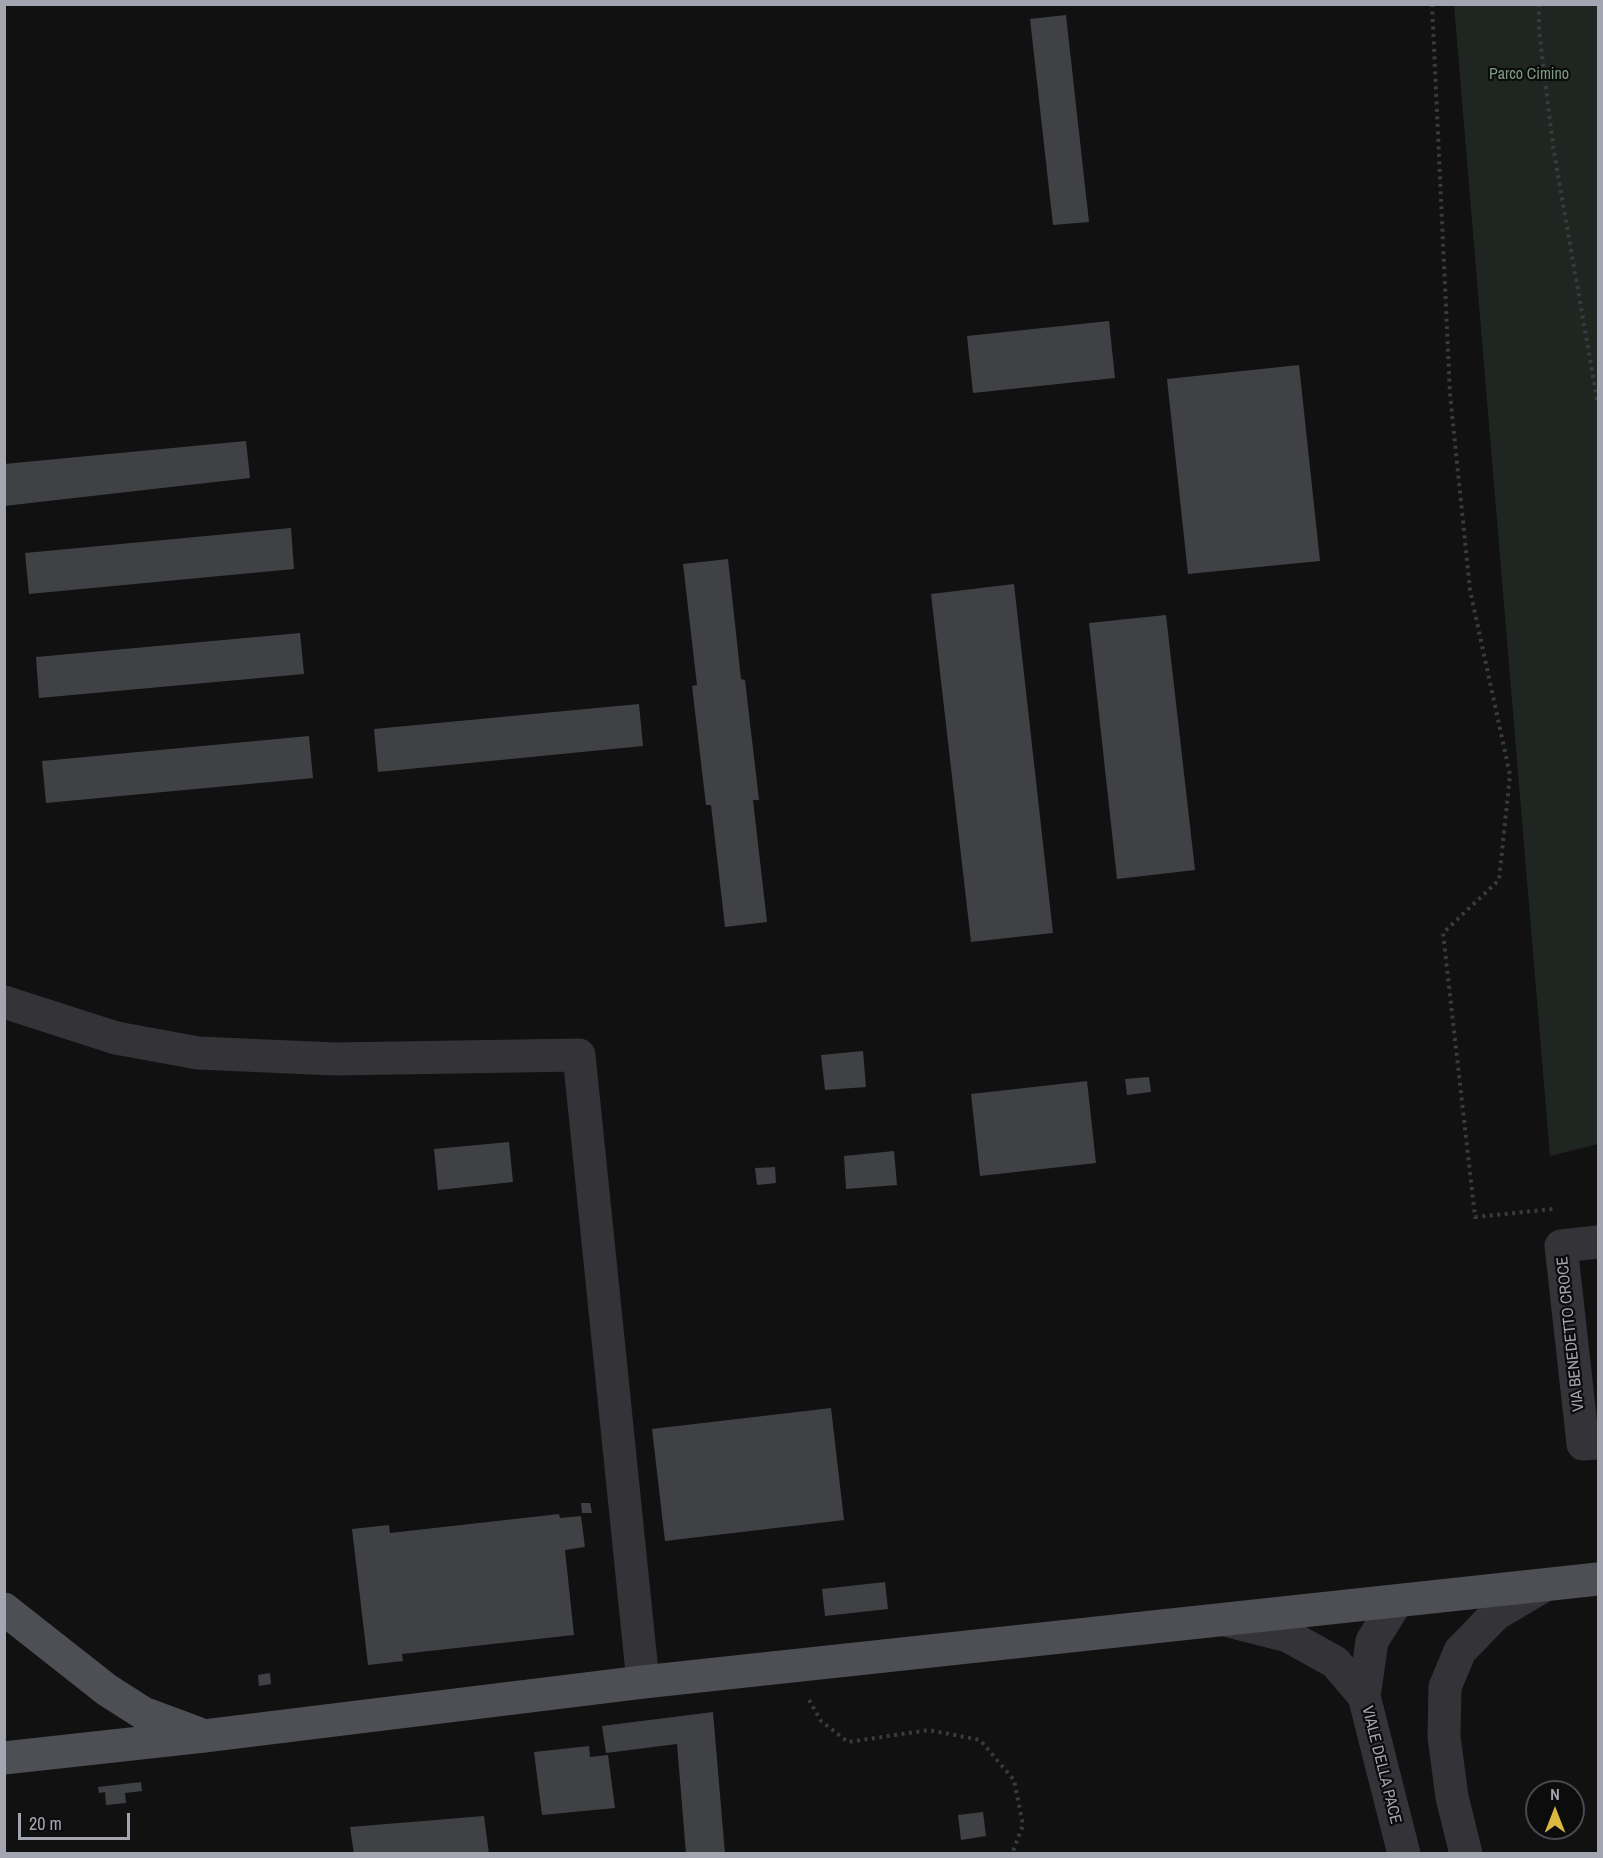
<!DOCTYPE html>
<html>
<head>
<meta charset="utf-8">
<style>
	body { margin:0 }
	#map { position:relative; width:1603px; height:1858px; overflow:hidden; background:#111112; font-family:"Archivo Narrow",sans-serif }
	canvas { display:block }
	.frame { position:absolute; inset:0; border:6px solid #a3a6b1; pointer-events:none }
	.north { position:absolute; left:1525px; top:1780px; width:60px; height:60px; box-sizing:border-box; background:#0c0c0d; border:2px solid #484a4f; border-radius:50%; rotate:0deg; font-size:16px; font-weight:700; line-height:24px; text-align:center; color:#a3a6b1 }
	.north::after { content:''; display:block; margin:auto; width:21px; height:27px; background:#dbb940; clip-path:polygon(50% 0,100% 100%,50% 72%,0 100%) }
	.scale { position:absolute; left:18px; top:1813px; width:112px; height:27px; box-sizing:border-box; border:3px solid #a3a6b1; border-top:0; padding-left:8px; font-size:18px; line-height:21px; white-space:nowrap; color:#a3a6b1; -webkit-text-stroke:4px #0c0c0d; paint-order:stroke }
</style>
</head>
<body>
<div id="map">
<canvas width="1603" height="1858"></canvas>
<div class="frame"></div>
<div class="north">N</div>
<div class="scale">20 m</div>
</div>
<script>
const g = document.querySelector('canvas').getContext('2d');
g.lineJoin = 'round';
function paint(path, color) { g.fillStyle = color; g.fill(path, 'evenodd'); }
const shape = rows => new Path2D(rows.map(r => 'M' + r).join(''));
function strokePath(path, color, width, dash) { g.strokeStyle = color; g.lineWidth = width; g.lineCap = dash ? 'butt' : 'round'; g.setLineDash(dash || []); g.stroke(path); }
function label(font, color, halo, rows, align = 'center') {
  g.font = font + ' "Archivo Narrow",sans-serif'; g.lineWidth = 4.5; g.setLineDash([]); g.textBaseline = 'middle'; g.strokeStyle = halo; g.fillStyle = color; for (const [text, x, y, turn = 0] of rows) {
    g.save(); g.translate(x, y); g.rotate((+turn || 0) * Math.PI / 180); g.textAlign = isNaN(turn) ? turn : align; if (halo) g.strokeText(text, 0, 0); g.fillText(text, 0, 0); g.restore();
  }
}
const green = shape([
	[1454,5,1598,5,1598,1144,1550,1156]
]);
const building = shape([
	[1066,15,1089,222,1053,225,1030,19],
	[1109,321,1115,378,973,393,967,336],
	[1299,365,1320,561,1188,574,1167,379],
	[246,441,250,478,4,506,4,464],
	[291,528,294,569,29,594,25,553],
	[728,559,741,679,745,680,759,800,753,800,767,922,725,927,711,805,706,805,692,686,697,685,683,564],
	[1014,584,1053,933,971,942,931,594],
	[1166,615,1195,870,1117,879,1089,623],
	[300,633,304,674,39,698,36,657],
	[639,704,643,746,378,772,374,729],
	[309,736,313,778,46,803,42,761],
	[863,1051,866,1087,825,1090,821,1055],
	[1149,1077,1151,1092,1127,1095,1125,1079],
	[1087,1081,1096,1163,980,1176,971,1094],
	[509,1142,513,1182,438,1190,434,1149],
	[894,1151,897,1185,846,1189,844,1156],
	[775,1167,776,1183,757,1185,755,1168],
	[831,1408,844,1520,665,1541,652,1429],
	[581,1503,590,1503,592,1513,582,1513],
	[559,1514,560,1518,581,1516,585,1547,565,1550,574,1635,402,1654,403,1661,368,1665,352,1529,389,1525,390,1533],
	[885,1582,888,1609,825,1616,822,1589],
	[270,1673,271,1684,259,1686,258,1675],
	[713,1712,725,1854,686,1854,677,1744,606,1753,602,1726],
	[589,1746,590,1757,608,1755,615,1808,542,1815,534,1752],
	[141,1782,142,1791,125,1793,126,1803,106,1805,105,1792,99,1793,98,1787],
	[983,1812,986,1836,961,1840,958,1815],
	[484,1816,489,1854,354,1854,350,1827]
]);
const path = shape([
	[1432,4,1450,394,1470,590,1510,775,1499,880,1443,933,1475,1217,1553,1209],
	[1539,4,1539,30,1553,146,1598,405],
	[809,1700,821,1721,848,1742,929,1730,980,1740,1014,1780,1023,1825,1012,1854]
]);
const minor = shape([
	[4,1002,116,1038,198,1053,335,1059,579,1055,643,1682],
	[1598,1242,1561,1246,1583,1444,1598,1443],
	[1225,1620,1288,1636,1335,1662,1364,1696,1404,1854],
	[1364,1696,1372,1641,1397,1601],
	[1466,1854,1452,1797,1444,1737,1445,1687,1460,1651,1496,1614,1545,1585]
]);
const major = shape([
	[4,1609,107,1690,143,1713,197,1733],
	[4,1758,204,1736,643,1682,1598,1579]
]);
const parkNames = [
	["Parco Cimino",1529,75]
];
const streetNames = [
	["VIA BENEDETTO CROCE",1571,1334,-96],
	["VIALE DELLA PACE",1381,1765,76]
];
paint(green, '#1f2621');
paint(building, '#404145');
strokePath(path, '#3a3b3f', 4, [3, 4.5]);
strokePath(minor, '#343438', 33);
strokePath(major, '#4e4f55', 33);
label('16px', '#7c9a82', '#0c0c0d', parkNames);
label('16px', '#a3a6b1', '#0c0c0d', streetNames);
</script>
</body>
</html>
